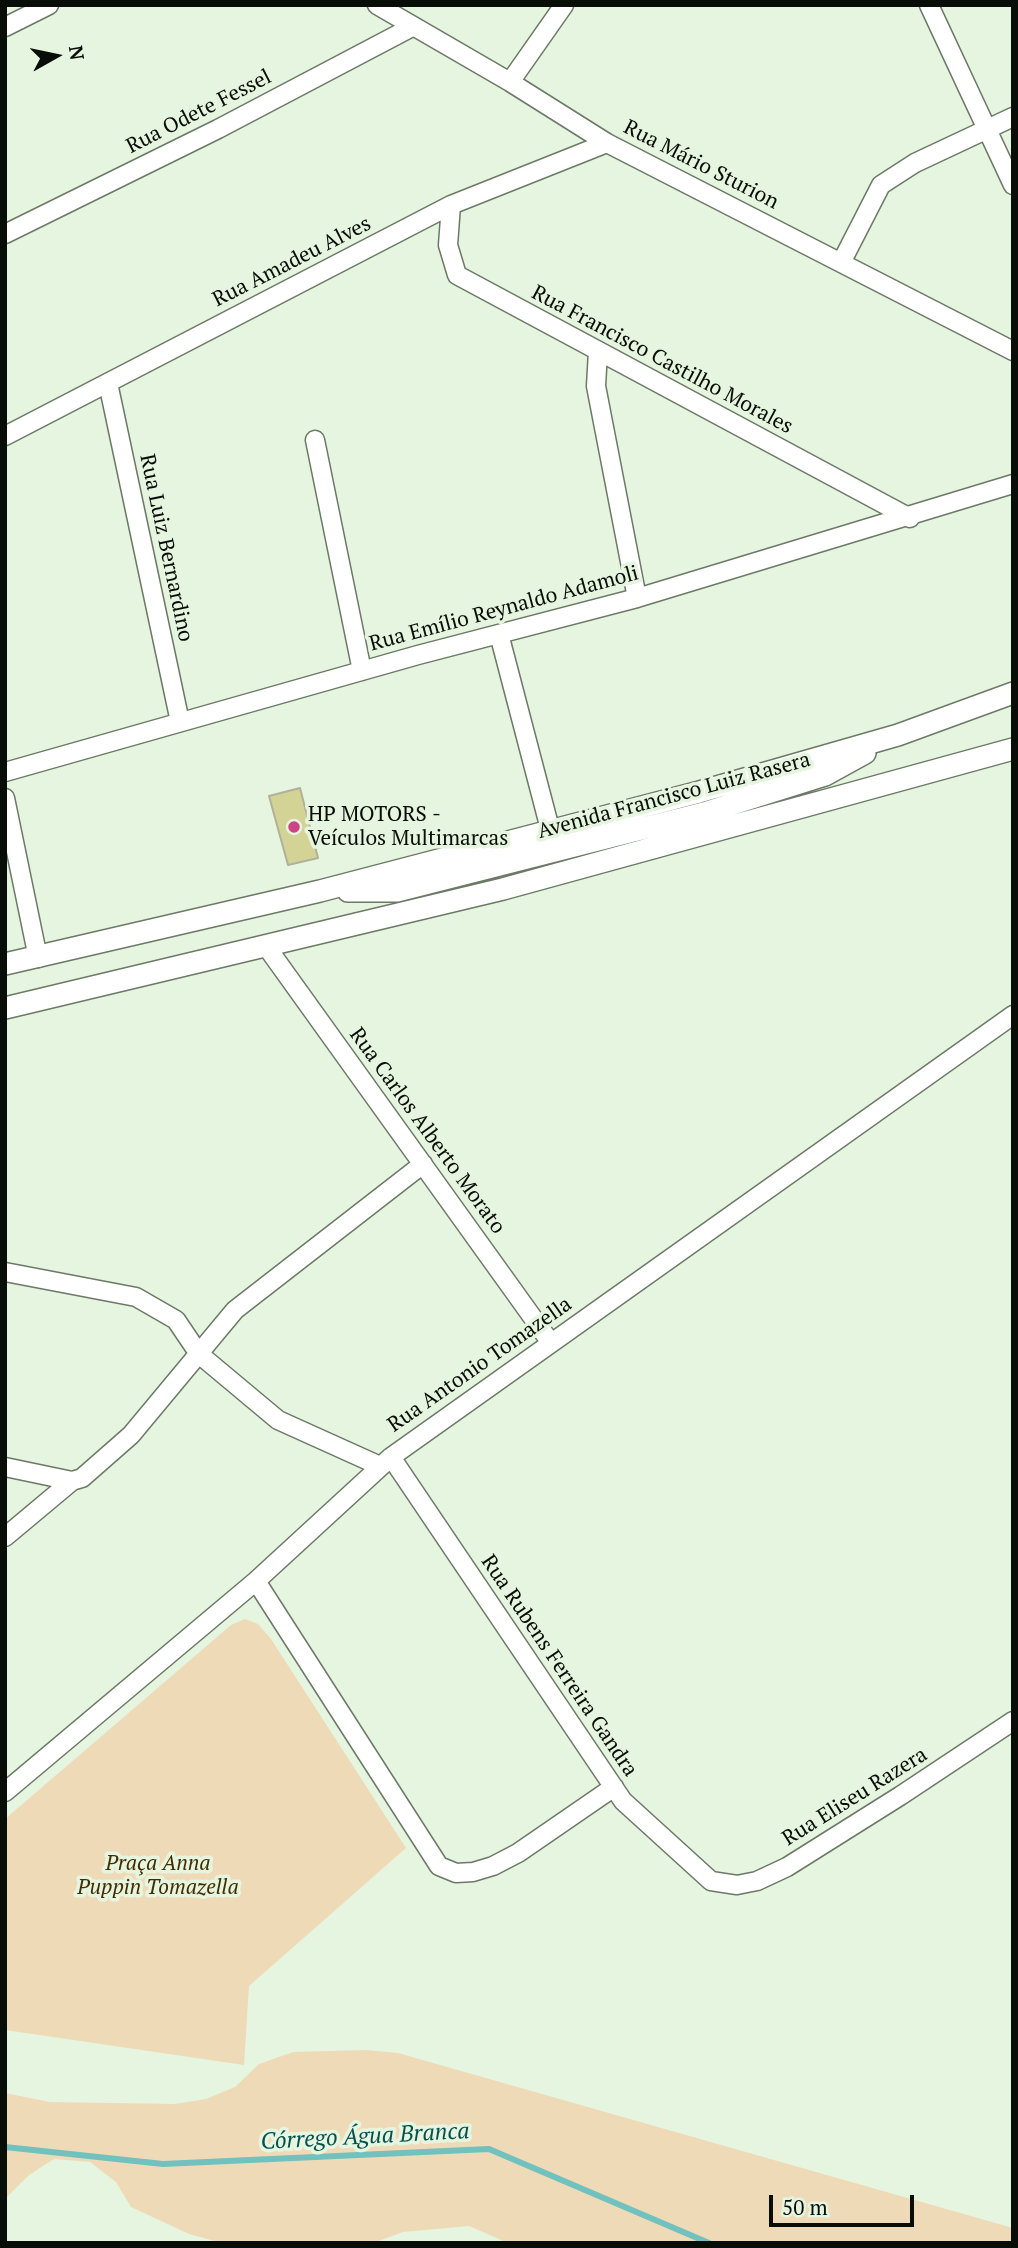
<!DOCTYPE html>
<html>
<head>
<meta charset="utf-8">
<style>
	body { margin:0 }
	#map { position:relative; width:1018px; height:2248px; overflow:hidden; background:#e6f5df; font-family:"PT Serif",serif }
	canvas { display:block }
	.frame { position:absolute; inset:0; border:7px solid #090d07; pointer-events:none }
	.north { position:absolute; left:21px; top:21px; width:70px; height:70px; -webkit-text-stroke:5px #e6f5df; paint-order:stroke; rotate:81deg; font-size:19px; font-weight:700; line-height:28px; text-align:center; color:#090d07 }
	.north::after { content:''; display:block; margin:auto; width:24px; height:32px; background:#090d07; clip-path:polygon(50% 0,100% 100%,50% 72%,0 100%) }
	.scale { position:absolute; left:769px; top:2195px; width:145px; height:32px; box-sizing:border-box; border:4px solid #090d07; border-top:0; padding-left:9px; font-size:21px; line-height:24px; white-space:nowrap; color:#090d07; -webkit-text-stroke:5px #e6f5df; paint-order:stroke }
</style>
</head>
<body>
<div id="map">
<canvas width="1018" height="2248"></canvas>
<div class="frame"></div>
<div class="north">N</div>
<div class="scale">50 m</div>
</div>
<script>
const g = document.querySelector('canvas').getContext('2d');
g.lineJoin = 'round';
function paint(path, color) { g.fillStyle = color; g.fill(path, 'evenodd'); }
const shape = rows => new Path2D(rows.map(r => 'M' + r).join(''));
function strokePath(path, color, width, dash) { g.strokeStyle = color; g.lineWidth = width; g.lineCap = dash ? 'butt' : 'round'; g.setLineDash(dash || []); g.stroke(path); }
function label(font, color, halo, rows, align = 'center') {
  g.font = font + ' "PT Serif",serif'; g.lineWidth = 7; g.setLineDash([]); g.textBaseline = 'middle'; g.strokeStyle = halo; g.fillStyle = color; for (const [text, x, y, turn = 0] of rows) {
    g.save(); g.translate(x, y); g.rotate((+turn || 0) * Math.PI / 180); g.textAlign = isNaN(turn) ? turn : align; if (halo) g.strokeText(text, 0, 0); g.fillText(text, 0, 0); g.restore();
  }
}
const green = shape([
	[245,1619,258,1624,271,1639,406,1848,249,1986,244,2065,5,2030,5,1819,231,1625],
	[366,2050,398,2053,1013,2228,1013,2243,508,2243,469,2226,403,2232,373,2243,218,2242,189,2234,131,2207,116,2182,90,2162,54,2159,29,2175,5,2199,5,2093,50,2102,175,2104,206,2099,235,2087,259,2064,293,2052]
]);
const stream = shape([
	[5,2147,163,2164,489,2149,709,2243]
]);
const building = shape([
	[300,788,318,858,288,865,269,796,300,788]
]);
const minor = shape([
	[377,5,510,82,607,143,1013,351],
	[929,5,1013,185],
	[5,27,49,5],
	[510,82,564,5],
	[451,205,448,245,457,275,910,518],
	[5,234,218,129,412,27],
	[842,261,881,185,915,163,1013,117],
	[598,351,596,386,637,598],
	[108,383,180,722],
	[5,436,451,205,607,143],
	[315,440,362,671],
	[499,634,550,829],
	[5,772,418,655,637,598,1013,484],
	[5,798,38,958],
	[266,946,551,1343],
	[5,1272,136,1297,176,1320,199,1354,278,1420,380,1466],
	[391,1457,623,1801,711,1881,737,1885,757,1881,787,1867,900,1796,1013,1721],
	[5,1467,72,1481],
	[5,1537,72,1481,82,1478,131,1435,235,1310,423,1164],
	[256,1581,439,1866,456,1873,473,1872,493,1866,518,1853,614,1787],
	[5,1792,256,1581,391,1457,1013,1015]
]);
const tertiary = shape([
	[348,891,397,891,704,813,825,775,865,753],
	[5,964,320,891,699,792,898,735,1013,693],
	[5,1008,503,889,1013,749]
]);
const markers = [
	[294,827,7,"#cc4584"]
];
const streetNames = [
	["Rua Odete Fessel",199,112,-27],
	["Rua Mário Sturion",701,165,27],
	["Rua Amadeu Alves",292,262,-27],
	["Rua Francisco Castilho Morales",662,360,28],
	["Rua Luiz Bernardino",166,548,78],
	["Rua Emílio Reynaldo Adamoli",504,609,-15],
	["Avenida Francisco Luiz Rasera",674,796,-15],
	["Rua Carlos Alberto Morato",427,1131,54],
	["Rua Antonio Tomazella",480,1365,-35],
	["Rua Rubens Ferreira Gandra",559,1666,56],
	["Rua Eliseu Razera",855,1797,-32]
];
const poiNames = [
	["HP MOTORS -",308,815],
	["Veículos Multimarcas",308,839]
];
const parkNames = [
	["Praça Anna",158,1864],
	["Puppin Tomazella",158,1888]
];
const waterNames = [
	["Córrego Água Branca",365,2137,-3]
];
paint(green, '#efdab8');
strokePath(stream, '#71c1be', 6);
paint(building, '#d4d396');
strokePath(building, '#b1b199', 2);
strokePath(minor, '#6c7966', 21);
strokePath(tertiary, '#6c7966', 24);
strokePath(minor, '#fff', 18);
strokePath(tertiary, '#fff', 21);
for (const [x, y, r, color] of markers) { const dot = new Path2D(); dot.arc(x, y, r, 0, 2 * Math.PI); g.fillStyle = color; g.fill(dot); strokePath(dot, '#e6f5df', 2.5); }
label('21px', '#090d07', '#e6f5df', streetNames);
label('21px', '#090d07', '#e6f5df', poiNames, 'left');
label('italic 21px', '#432d00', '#e6f5df', parkNames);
label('italic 23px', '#06514f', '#e6f5df', waterNames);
</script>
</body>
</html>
